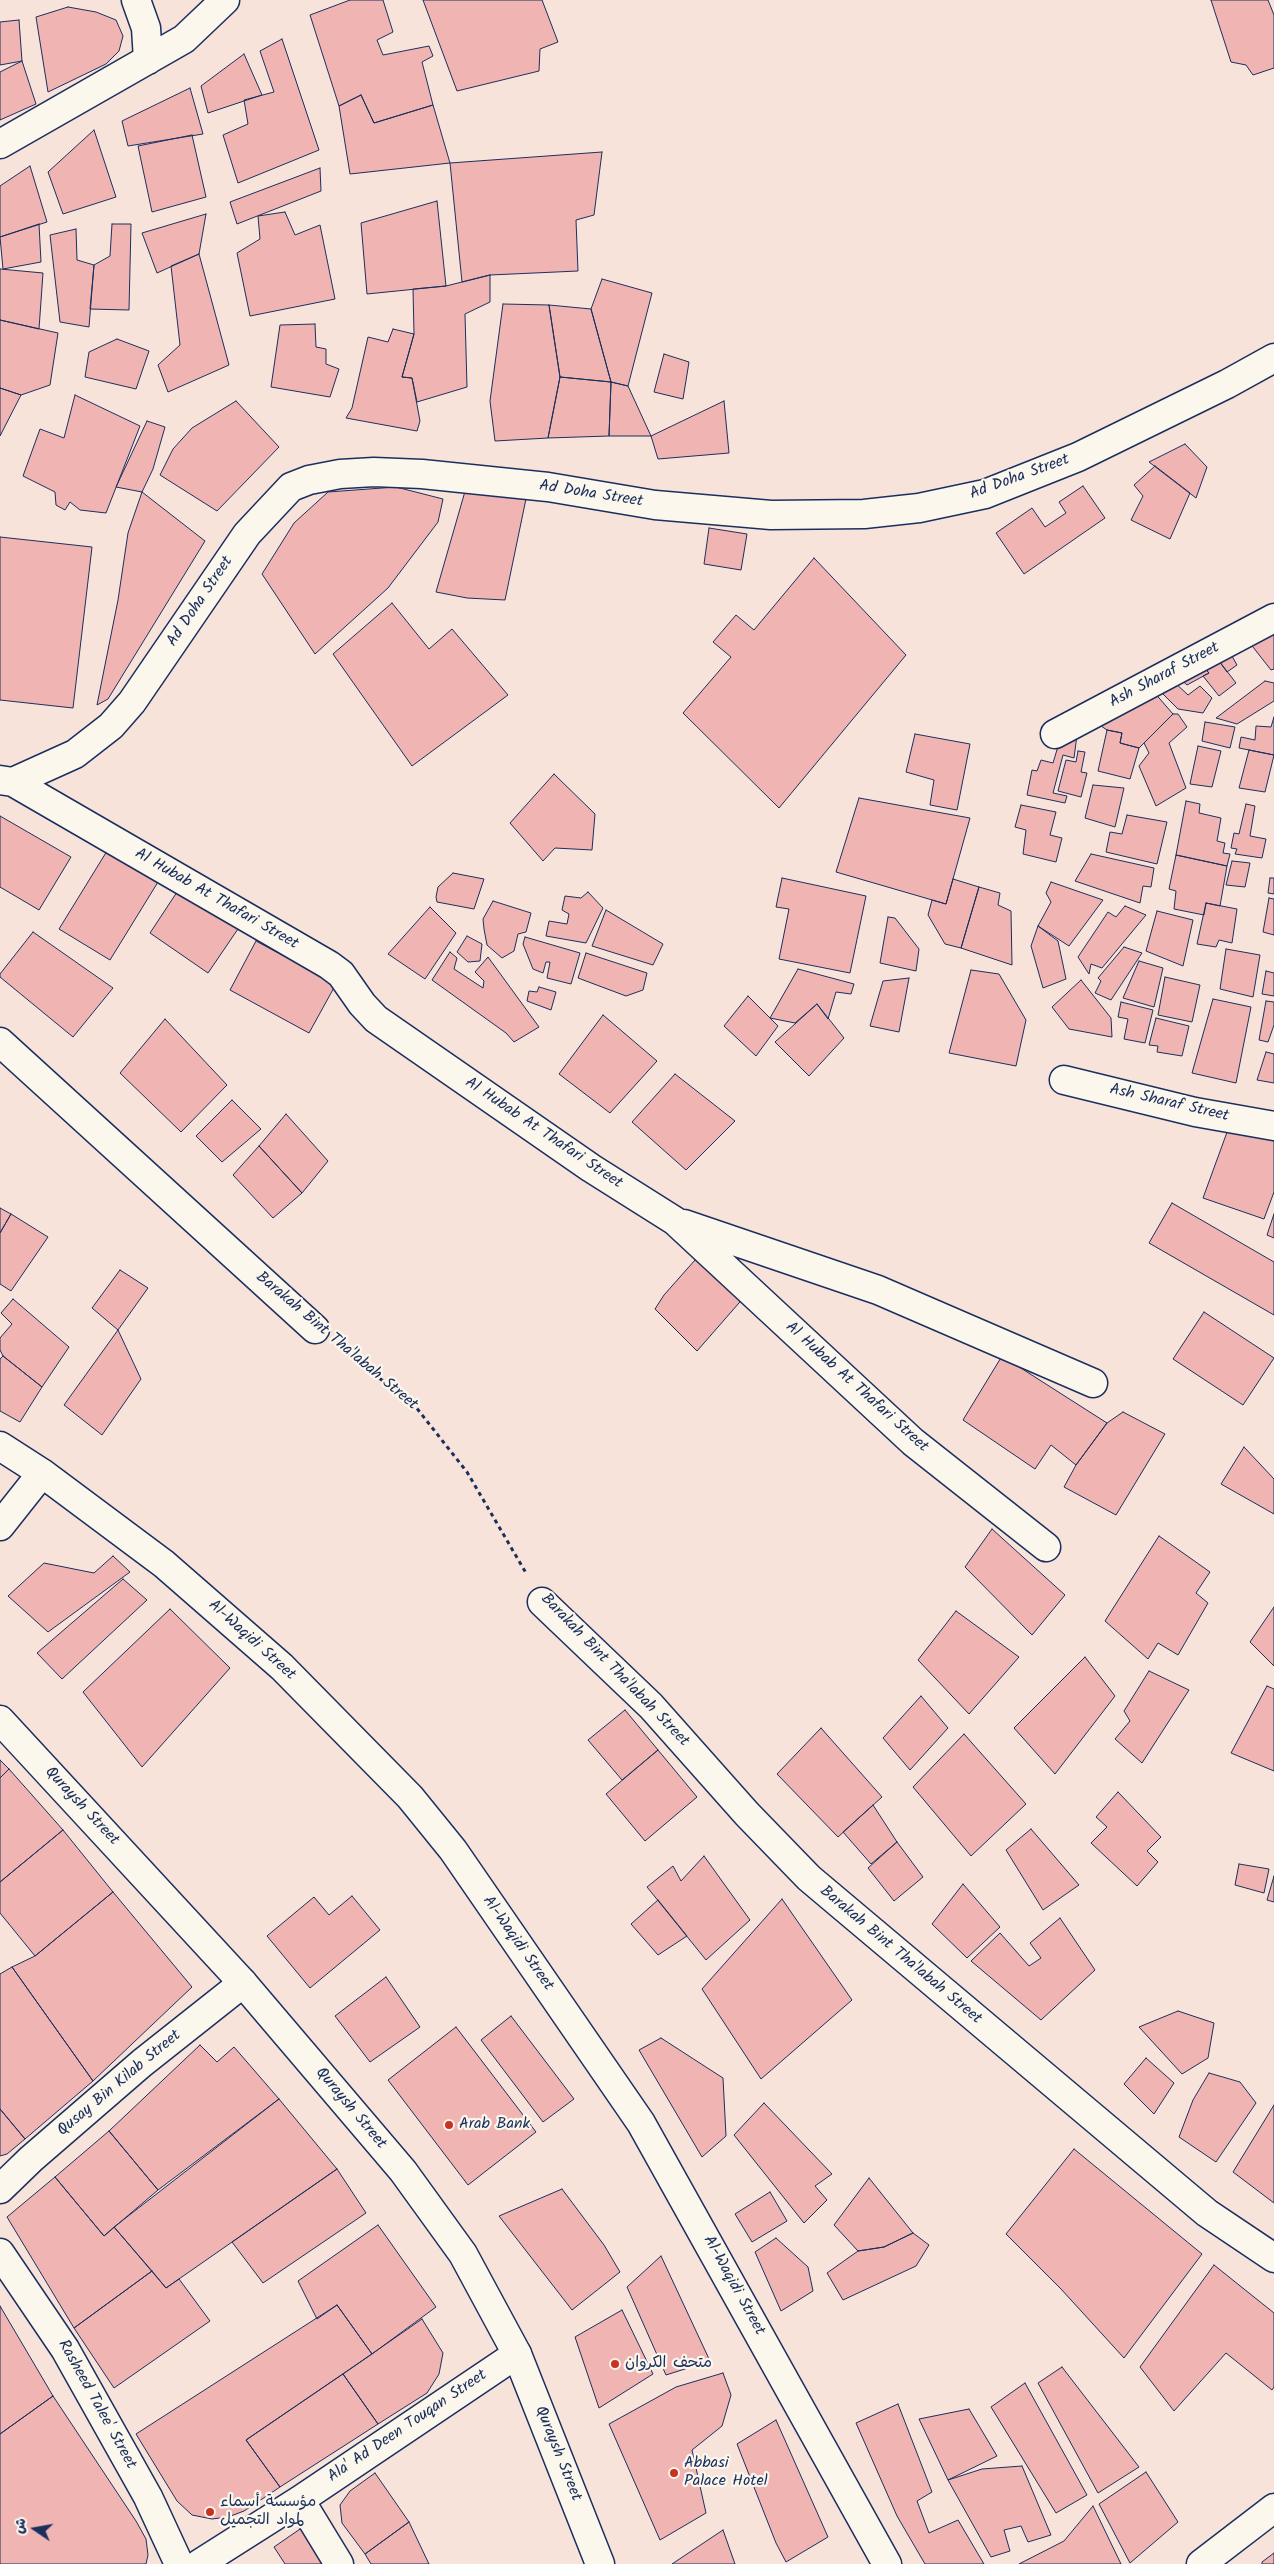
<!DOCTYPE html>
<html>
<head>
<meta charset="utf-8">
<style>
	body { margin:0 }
	#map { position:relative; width:1274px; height:2564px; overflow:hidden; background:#f8e3db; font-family:Kalam,"Playpen Sans Arabic",sans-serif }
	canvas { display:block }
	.north { position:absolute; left:10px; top:2504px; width:50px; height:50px; -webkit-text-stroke:4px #fbf7ec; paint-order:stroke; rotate:282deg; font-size:14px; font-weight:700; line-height:20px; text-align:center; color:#1b2f5e }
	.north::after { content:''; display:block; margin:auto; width:18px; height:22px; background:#1b2f5e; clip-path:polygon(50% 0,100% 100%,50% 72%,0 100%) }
</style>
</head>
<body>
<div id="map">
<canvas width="1274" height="2564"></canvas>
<div class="north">ش</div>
</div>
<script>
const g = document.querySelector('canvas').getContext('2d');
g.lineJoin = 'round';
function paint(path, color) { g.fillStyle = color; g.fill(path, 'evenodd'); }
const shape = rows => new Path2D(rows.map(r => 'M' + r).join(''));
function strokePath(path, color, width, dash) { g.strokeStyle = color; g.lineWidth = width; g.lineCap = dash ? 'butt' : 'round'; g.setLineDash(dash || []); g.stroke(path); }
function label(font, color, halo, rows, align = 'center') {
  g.font = font + ' Kalam,"Playpen Sans Arabic",sans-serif'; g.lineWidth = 4.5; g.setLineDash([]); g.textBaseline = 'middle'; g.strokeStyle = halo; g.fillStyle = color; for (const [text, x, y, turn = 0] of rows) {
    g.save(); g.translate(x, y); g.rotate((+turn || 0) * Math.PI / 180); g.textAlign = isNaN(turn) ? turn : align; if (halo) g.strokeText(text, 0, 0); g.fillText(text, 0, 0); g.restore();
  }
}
const building = shape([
	[350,0,383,0,393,32,377,40,383,55,429,46,433,56,422,62,433,105,374,123,361,95,339,106,310,15,350,0],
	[423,0,542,0,558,42,540,49,539,71,457,91,423,0],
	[1211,0,1268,0,1274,15,1274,68,1253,75,1246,65,1231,62,1211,0],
	[68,7,96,12,116,20,123,36,119,51,106,64,48,92,36,17,68,7],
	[19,20,22,61,0,65,0,22,19,20],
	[282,39,319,150,238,183,223,135,248,124,244,100,274,92,260,51,282,39],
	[244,54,262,95,208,113,201,86,244,54],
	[22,61,36,104,0,120,0,72,22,61],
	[190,88,203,134,128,146,122,121,190,88],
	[361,95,374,123,433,105,450,163,350,174,339,106,361,95],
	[94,130,116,197,63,214,48,172,94,130],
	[192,135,206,197,152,212,138,146,192,135],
	[602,152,594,215,576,220,578,271,490,275,462,282,450,163,602,152],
	[30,166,47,222,0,237,0,186,30,166],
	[320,168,321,191,237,224,230,202,320,168],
	[437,201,446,286,367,294,361,223,437,201],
	[285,212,295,235,320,225,335,299,250,316,237,253,260,239,258,216,285,212],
	[206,214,199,254,157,273,142,233,206,214],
	[39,224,41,262,3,269,0,237,39,224],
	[112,224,131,224,129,310,90,309,94,265,110,256,112,224],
	[76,229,77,260,94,265,89,327,60,322,50,235,76,229],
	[199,254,229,365,168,392,158,365,180,345,171,266,199,254],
	[0,269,43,273,39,329,0,320,0,269],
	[490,275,490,302,465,314,467,387,417,402,412,378,402,377,414,334,413,289,446,286,490,275],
	[602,279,652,293,628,386,611,382,591,309,602,279],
	[503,304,549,305,560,377,548,438,495,441,490,401,503,304],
	[549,305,591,309,611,382,560,377,549,305],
	[0,320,58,333,50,385,21,395,0,388,0,320],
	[315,324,316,347,326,349,326,364,339,369,330,397,271,387,280,325,315,324],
	[393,329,414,334,402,377,412,378,420,421,417,431,346,418,352,408,368,337,388,342,393,329],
	[117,339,149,351,136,389,85,377,89,352,117,339],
	[664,354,689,362,683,399,654,392,664,354],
	[560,377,611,382,609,436,548,438,560,377],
	[611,382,628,386,651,436,609,436,611,382],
	[0,388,21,395,0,436,0,388],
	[75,395,140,426,106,513,80,510,70,502,65,510,56,505,55,492,23,476,40,429,64,438,75,395],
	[236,401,279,447,217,511,160,475,173,449,192,428,236,401],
	[724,401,729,453,658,459,651,436,724,401],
	[147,421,165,427,153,469,142,492,116,487,147,421],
	[1185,444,1207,467,1196,498,1149,462,1185,444],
	[1155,466,1190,493,1170,539,1131,520,1143,496,1134,485,1155,466],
	[468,481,527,494,505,600,467,598,436,592,468,481],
	[1083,486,1105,518,1024,574,996,533,1032,508,1045,527,1066,513,1059,502,1083,486],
	[396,487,443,499,438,522,388,588,315,654,262,574,294,523,328,492,396,487],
	[142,492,205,541,108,699,97,705,118,600,128,533,142,492],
	[709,528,747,534,741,570,704,564,709,528],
	[0,537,92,547,73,708,0,700,0,537],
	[814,558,906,655,779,808,683,713,731,657,713,642,736,615,754,630,814,558],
	[392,603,429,649,452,629,508,695,412,766,333,654,392,603],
	[1274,628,1274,669,1271,670,1249,642,1274,628],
	[1228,649,1237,665,1227,672,1216,657,1228,649],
	[1216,657,1236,683,1219,696,1203,676,1209,673,1199,662,1216,657],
	[1199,662,1209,673,1187,685,1177,676,1199,662],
	[1171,679,1188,695,1200,686,1212,698,1203,713,1178,709,1157,688,1171,679],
	[1265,681,1274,683,1274,701,1237,724,1216,718,1265,681],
	[1153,691,1173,714,1139,748,1120,743,1122,733,1107,730,1098,724,1153,691],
	[1173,714,1178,714,1187,727,1169,743,1186,788,1156,806,1139,766,1149,753,1144,743,1173,714],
	[1274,717,1274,755,1239,748,1241,737,1255,740,1256,726,1271,727,1274,717],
	[1205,722,1235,727,1230,748,1202,741,1205,722],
	[1107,730,1122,733,1120,743,1139,748,1130,779,1098,771,1107,730],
	[1062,733,1077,735,1074,758,1063,755,1053,793,1067,796,1065,803,1027,795,1032,770,1037,771,1041,760,1053,763,1062,733],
	[915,734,970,744,957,810,930,805,934,780,906,772,915,734],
	[1198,746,1221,751,1212,787,1190,784,1198,746],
	[1249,750,1274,755,1265,792,1239,788,1249,750],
	[1078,751,1085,752,1081,772,1087,773,1081,797,1058,791,1066,760,1076,762,1078,751],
	[554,774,595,814,592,850,555,848,543,861,510,823,554,774],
	[1093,785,1124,788,1115,827,1085,818,1093,785],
	[859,798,970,818,946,904,836,872,859,798],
	[1186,801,1200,804,1199,813,1221,818,1217,841,1225,843,1223,853,1230,854,1227,866,1176,855,1186,801],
	[1246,804,1255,806,1250,836,1266,839,1262,858,1235,854,1237,849,1231,848,1234,833,1239,834,1246,804],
	[1021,805,1056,812,1050,835,1062,838,1056,862,1023,854,1026,830,1015,827,1021,805],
	[1127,815,1167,822,1157,864,1106,852,1110,832,1122,834,1127,815],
	[0,816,71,857,39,910,0,887,0,816],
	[107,851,158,882,110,960,59,929,107,851],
	[1091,854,1154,868,1151,887,1143,886,1140,903,1075,881,1091,854],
	[1176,855,1227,866,1220,906,1206,903,1204,915,1174,909,1176,891,1169,889,1176,855],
	[1232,861,1250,863,1245,887,1226,885,1232,861],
	[453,873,484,879,474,909,437,902,436,897,438,887,453,873],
	[782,878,866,896,850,973,779,959,789,909,776,907,782,878],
	[1270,878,1274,878,1274,894,1268,893,1270,878],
	[953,879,979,887,961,948,945,944,928,915,932,900,946,904,953,879],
	[1051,882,1103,900,1069,946,1038,926,1051,902,1046,893,1051,882],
	[181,886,240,926,208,973,150,933,181,886],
	[979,887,1000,893,998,905,1011,911,1012,965,961,948,979,887],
	[588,892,603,908,586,943,546,936,549,921,567,924,569,914,562,910,565,896,581,898,588,892],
	[1269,898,1274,899,1274,935,1263,932,1269,898],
	[493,901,531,913,526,932,518,934,514,951,502,958,487,945,484,929,483,919,493,901],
	[1206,903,1237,909,1232,943,1219,940,1216,947,1197,944,1206,903],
	[1125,906,1146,915,1102,968,1091,964,1089,974,1078,957,1108,912,1116,917,1125,906],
	[430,907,456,933,425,979,388,954,430,907],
	[606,910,663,944,653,965,592,946,606,910],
	[1157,911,1193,920,1183,966,1146,951,1157,911],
	[888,917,895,918,919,949,916,971,880,963,888,917],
	[1038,926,1058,941,1066,979,1043,988,1031,946,1038,926],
	[33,932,113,988,73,1037,0,977,0,974,33,932],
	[467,936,482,944,480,961,468,962,457,952,467,936],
	[525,937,580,953,571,984,547,978,550,962,546,962,543,973,533,969,523,944,525,937],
	[256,941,336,984,309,1033,230,990,256,941],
	[1124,947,1142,953,1111,1000,1095,993,1101,981,1098,978,1124,947],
	[1226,949,1260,955,1253,997,1220,989,1226,949],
	[450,952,457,958,454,969,483,988,484,981,475,972,488,957,539,1027,514,1042,506,1033,432,980,450,952],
	[586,953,647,973,643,990,626,996,578,978,586,953],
	[1139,961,1163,968,1154,1007,1123,998,1139,961],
	[798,969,854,984,851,994,836,992,828,1019,817,1004,795,1023,770,1018,798,969],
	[971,970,999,974,1026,1020,1016,1066,949,1053,971,970],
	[1266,971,1274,973,1274,996,1262,994,1266,971],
	[1165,977,1200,985,1192,1022,1158,1015,1165,977],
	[909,978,899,1032,870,1026,883,981,909,978],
	[1081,980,1111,1018,1112,1037,1069,1029,1052,1007,1081,980],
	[539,987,556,992,551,1010,527,1001,529,991,537,992,539,987],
	[748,996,778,1026,756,1056,724,1026,748,996],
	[1213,999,1251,1007,1236,1083,1192,1073,1213,999],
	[1266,1001,1274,1002,1274,1025,1268,1042,1259,1040,1266,1001],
	[1121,1002,1153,1010,1145,1043,1124,1039,1128,1019,1118,1017,1121,1002],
	[817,1004,844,1038,809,1076,775,1042,817,1004],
	[603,1015,657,1061,610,1113,559,1074,603,1015],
	[1156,1018,1189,1026,1182,1056,1157,1052,1158,1046,1149,1045,1156,1018],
	[165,1019,227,1085,181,1132,120,1073,165,1019],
	[1266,1052,1274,1054,1274,1083,1257,1080,1266,1052],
	[675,1074,735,1121,686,1170,632,1122,675,1074],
	[232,1100,261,1129,222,1162,196,1136,232,1100],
	[286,1114,328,1161,302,1193,259,1146,286,1114],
	[1230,1124,1274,1140,1274,1192,1264,1219,1203,1198,1230,1124],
	[259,1146,302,1193,273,1218,233,1175,259,1146],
	[1172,1203,1274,1262,1274,1315,1149,1243,1172,1203],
	[0,1208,11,1214,0,1233,0,1208],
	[11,1214,48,1237,11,1291,0,1284,0,1233,11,1214],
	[1274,1214,1274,1238,1267,1235,1274,1214],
	[703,1251,746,1295,697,1351,655,1309,664,1295,703,1251],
	[120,1270,148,1288,118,1330,92,1308,120,1270],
	[13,1299,69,1347,42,1387,3,1356,0,1350,0,1338,12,1324,1,1313,13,1299],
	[1204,1312,1274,1358,1243,1405,1173,1359,1204,1312],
	[118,1330,141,1379,102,1435,64,1405,118,1330],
	[3,1356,42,1387,20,1422,0,1411,0,1359,3,1356],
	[1002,1356,1107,1423,1076,1465,1051,1445,1035,1469,963,1420,1002,1356],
	[1123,1412,1165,1434,1116,1515,1064,1487,1076,1465,1107,1423,1123,1412],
	[1244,1447,1274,1479,1274,1514,1221,1484,1244,1447],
	[992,1529,1065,1595,1032,1635,965,1567,992,1529],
	[1159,1536,1210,1572,1196,1593,1208,1603,1178,1655,1158,1643,1148,1659,1105,1621,1159,1536],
	[113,1556,130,1572,48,1632,8,1596,44,1563,94,1573,113,1556],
	[123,1579,147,1600,62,1679,37,1653,123,1579],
	[1274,1607,1274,1666,1250,1642,1274,1607],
	[170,1609,230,1668,142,1767,83,1692,170,1609],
	[956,1611,1019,1657,969,1714,918,1660,956,1611],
	[1085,1657,1115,1696,1055,1774,1014,1728,1085,1657],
	[1149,1671,1189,1690,1142,1763,1115,1739,1130,1721,1124,1711,1149,1671],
	[1267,1686,1274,1689,1274,1771,1231,1753,1267,1686],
	[921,1696,948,1728,910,1770,883,1738,921,1696],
	[625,1710,658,1750,622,1780,588,1740,625,1710],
	[821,1728,882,1797,838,1837,777,1774,821,1728],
	[964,1734,1026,1804,971,1856,913,1787,964,1734],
	[658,1750,697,1797,645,1841,606,1794,658,1750],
	[0,1760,9,1769,0,1778,0,1760],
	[9,1769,63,1830,0,1882,0,1778,9,1769],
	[1118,1792,1161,1837,1147,1851,1158,1862,1137,1886,1091,1843,1107,1827,1096,1817,1118,1792],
	[873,1805,897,1842,871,1864,843,1832,873,1805],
	[1031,1829,1079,1885,1043,1910,1006,1850,1031,1829],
	[63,1830,113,1892,35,1956,0,1913,0,1882,63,1830],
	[897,1842,923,1877,894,1901,868,1868,897,1842],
	[704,1856,750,1920,706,1960,647,1887,673,1866,681,1881,704,1856],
	[1239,1864,1269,1869,1264,1893,1235,1885,1239,1864],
	[1274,1876,1274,1902,1267,1900,1274,1876],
	[963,1884,1000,1927,967,1958,932,1924,963,1884],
	[113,1892,192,1987,93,2081,12,1967,35,1956,113,1892],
	[352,1896,380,1930,310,1988,267,1936,314,1897,329,1915,352,1896],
	[782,1899,852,2000,761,2079,702,1989,782,1899],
	[658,1900,687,1936,658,1955,631,1924,658,1900],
	[1060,1918,1095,1970,1041,2020,971,1961,1000,1933,1029,1966,1041,1958,1030,1943,1060,1918],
	[12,1967,93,2081,25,2139,0,2109,0,1974,12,1967],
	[386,1977,420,2027,370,2062,335,2016,386,1977],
	[1178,2011,1214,2023,1208,2058,1182,2074,1139,2027,1178,2011],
	[511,2016,574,2099,543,2122,481,2040,511,2016],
	[456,2027,536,2132,468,2185,388,2080,456,2027],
	[661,2038,723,2078,726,2136,702,2157,639,2050,661,2038],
	[200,2045,217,2062,234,2047,279,2099,158,2190,109,2131,200,2045],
	[1146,2058,1174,2083,1154,2114,1124,2084,1146,2058],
	[1209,2073,1240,2082,1256,2103,1216,2162,1179,2137,1193,2100,1209,2073],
	[279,2099,337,2169,166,2288,114,2227,279,2099],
	[764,2103,832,2174,815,2186,827,2200,804,2223,734,2135,764,2103],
	[1274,2105,1274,2203,1233,2172,1274,2105],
	[0,2109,25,2139,7,2154,0,2156,0,2109],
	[109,2131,158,2190,104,2236,55,2177,109,2131],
	[1074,2149,1202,2254,1124,2358,1061,2289,1006,2234,1074,2149],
	[337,2169,366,2213,263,2283,232,2242,337,2169],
	[55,2177,104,2236,114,2227,152,2271,74,2328,7,2217,55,2177],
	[869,2178,913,2233,884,2247,858,2251,834,2225,869,2178],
	[562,2189,604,2245,620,2272,572,2310,499,2216,562,2189],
	[770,2192,787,2221,752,2242,735,2214,770,2192],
	[378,2225,436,2307,372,2354,337,2305,317,2319,298,2281,378,2225],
	[913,2233,929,2245,916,2266,843,2300,827,2273,858,2251,884,2247,913,2233],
	[776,2238,808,2267,813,2291,781,2311,755,2252,776,2238],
	[661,2256,710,2361,666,2375,627,2287,661,2256],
	[1214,2265,1274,2313,1274,2387,1272,2390,1226,2353,1174,2411,1140,2367,1214,2265],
	[152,2271,166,2288,179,2279,210,2321,114,2388,74,2328,152,2271],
	[337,2305,372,2354,246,2440,280,2487,244,2511,228,2517,212,2519,192,2515,177,2501,136,2434,337,2305],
	[0,2306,53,2396,0,2434,0,2306],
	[622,2310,653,2374,599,2408,575,2337,622,2310],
	[422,2319,443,2353,439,2374,427,2393,378,2424,343,2374,422,2319],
	[1062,2367,1139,2467,1098,2493,1038,2383,1062,2367],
	[723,2373,731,2395,722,2426,692,2450,706,2513,660,2540,609,2424,676,2387,723,2373],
	[343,2374,378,2424,280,2487,246,2440,343,2374],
	[1025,2383,1087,2495,1056,2513,991,2407,1025,2383],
	[53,2396,136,2521,146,2539,148,2555,146,2564,0,2564,0,2434,53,2396],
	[898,2404,932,2492,917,2501,929,2533,958,2520,984,2564,925,2564,897,2516,856,2423,898,2404],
	[969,2409,997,2456,948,2480,919,2419,969,2409],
	[776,2420,828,2537,786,2562,776,2543,737,2444,776,2420],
	[1022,2466,1051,2535,1028,2542,1021,2526,1004,2530,1010,2551,991,2557,948,2480,982,2469,1022,2466],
	[1146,2472,1178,2522,1130,2563,1099,2504,1146,2472],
	[375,2473,409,2522,365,2554,342,2523,340,2505,350,2491,375,2473],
	[1093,2506,1121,2564,1019,2564,1064,2541,1093,2506],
	[409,2522,429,2564,371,2564,365,2554,409,2522],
	[303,2527,327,2564,285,2564,274,2547,303,2527],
	[723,2530,735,2564,672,2564,723,2530],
	[1274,2553,1274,2564,1262,2564,1262,2562,1274,2553]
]);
const path = shape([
	[342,1349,415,1406,467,1472,526,1573]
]);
const street = shape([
	[136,0,146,28,148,60],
	[0,144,184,39,225,0],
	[1055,734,1274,618],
	[0,780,13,782,329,965,341,974,362,1004,376,1019,591,1168,675,1221,913,1442,1046,1547],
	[13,782,75,754,111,726,132,702,247,534,291,487,309,480,340,474,374,472,422,474,548,487,655,505,771,515,864,514,919,508,985,494,1078,457,1227,384,1274,358],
	[0,1042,315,1329],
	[1064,1080,1195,1112,1274,1126],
	[684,1224,878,1290,1093,1383],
	[0,1446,42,1473,164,1564,282,1667,410,1797,453,1850,641,2123,887,2564],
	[0,1526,42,1473],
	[542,1602,651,1706,747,1814,809,1878,1207,2213,1274,2258],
	[0,2189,31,2159,142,2063,243,1983],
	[0,2253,65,2349,148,2497,179,2564],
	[300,2500,339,2564],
	[199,2564,300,2500,517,2354],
	[1201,2564,1274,2508]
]);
const primary = shape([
	[0,1720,243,1983,403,2171,463,2254,517,2354,600,2564]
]);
const markers = [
	[449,2125,5,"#c8321e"],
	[615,2364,5,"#c8321e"],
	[674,2473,5,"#c8321e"],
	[210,2512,5,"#c8321e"]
];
const streetNames = [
	["Ad Doha Street",1020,478,-20],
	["Ad Doha Street",591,495,9],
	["Ad Doha Street",201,602,-56],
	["Ash Sharaf Street",1165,676,-28],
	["Al Hubab At Thafari Street",216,900,30],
	["Ash Sharaf Street",1169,1104,13],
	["Al Hubab At Thafari Street",543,1134,34],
	["Barakah Bint Tha'labah Street",336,1342,40],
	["Al Hubab At Thafari Street",856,1388,42],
	["Al-Waqidi Street",251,1641,42],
	["Barakah Bint Tha'labah Street",614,1671,46],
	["Quraysh Street",81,1807,47],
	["Al-Waqidi Street",517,1944,55],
	["Barakah Bint Tha'labah Street",900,1956,40],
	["Qusay Bin Kilab Street",120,2084,-40],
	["Quraysh Street",350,2109,50],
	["Al-Waqidi Street",733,2286,61],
	["Rasheed Talee' Street",96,2405,61],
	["Ala' Ad Deen Touqan Street",408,2427,-34],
	["Quraysh Street",557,2454,68]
];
const poiNames = [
	["Arab Bank",459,2125],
	["متحف الكروان",625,2364],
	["Abbasi",684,2464],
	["Palace Hotel",684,2482],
	["مؤسسة أسماء",220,2503],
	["لمواد التجميل",220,2521]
];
paint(building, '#f0b4b2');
strokePath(building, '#1b2f5e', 1);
strokePath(street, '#1b2f5e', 31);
strokePath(primary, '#1b2f5e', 31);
strokePath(path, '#1b2f5e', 3, [4, 4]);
strokePath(street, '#fbf7ec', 28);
strokePath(primary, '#fbf7ec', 28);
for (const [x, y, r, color] of markers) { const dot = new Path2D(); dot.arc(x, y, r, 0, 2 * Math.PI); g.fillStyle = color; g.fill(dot); strokePath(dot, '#fbf7ec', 2); }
label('16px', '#1b2f5e', '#fbf7ec', streetNames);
label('16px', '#1b2f5e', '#fbf7ec', poiNames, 'left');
</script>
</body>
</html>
